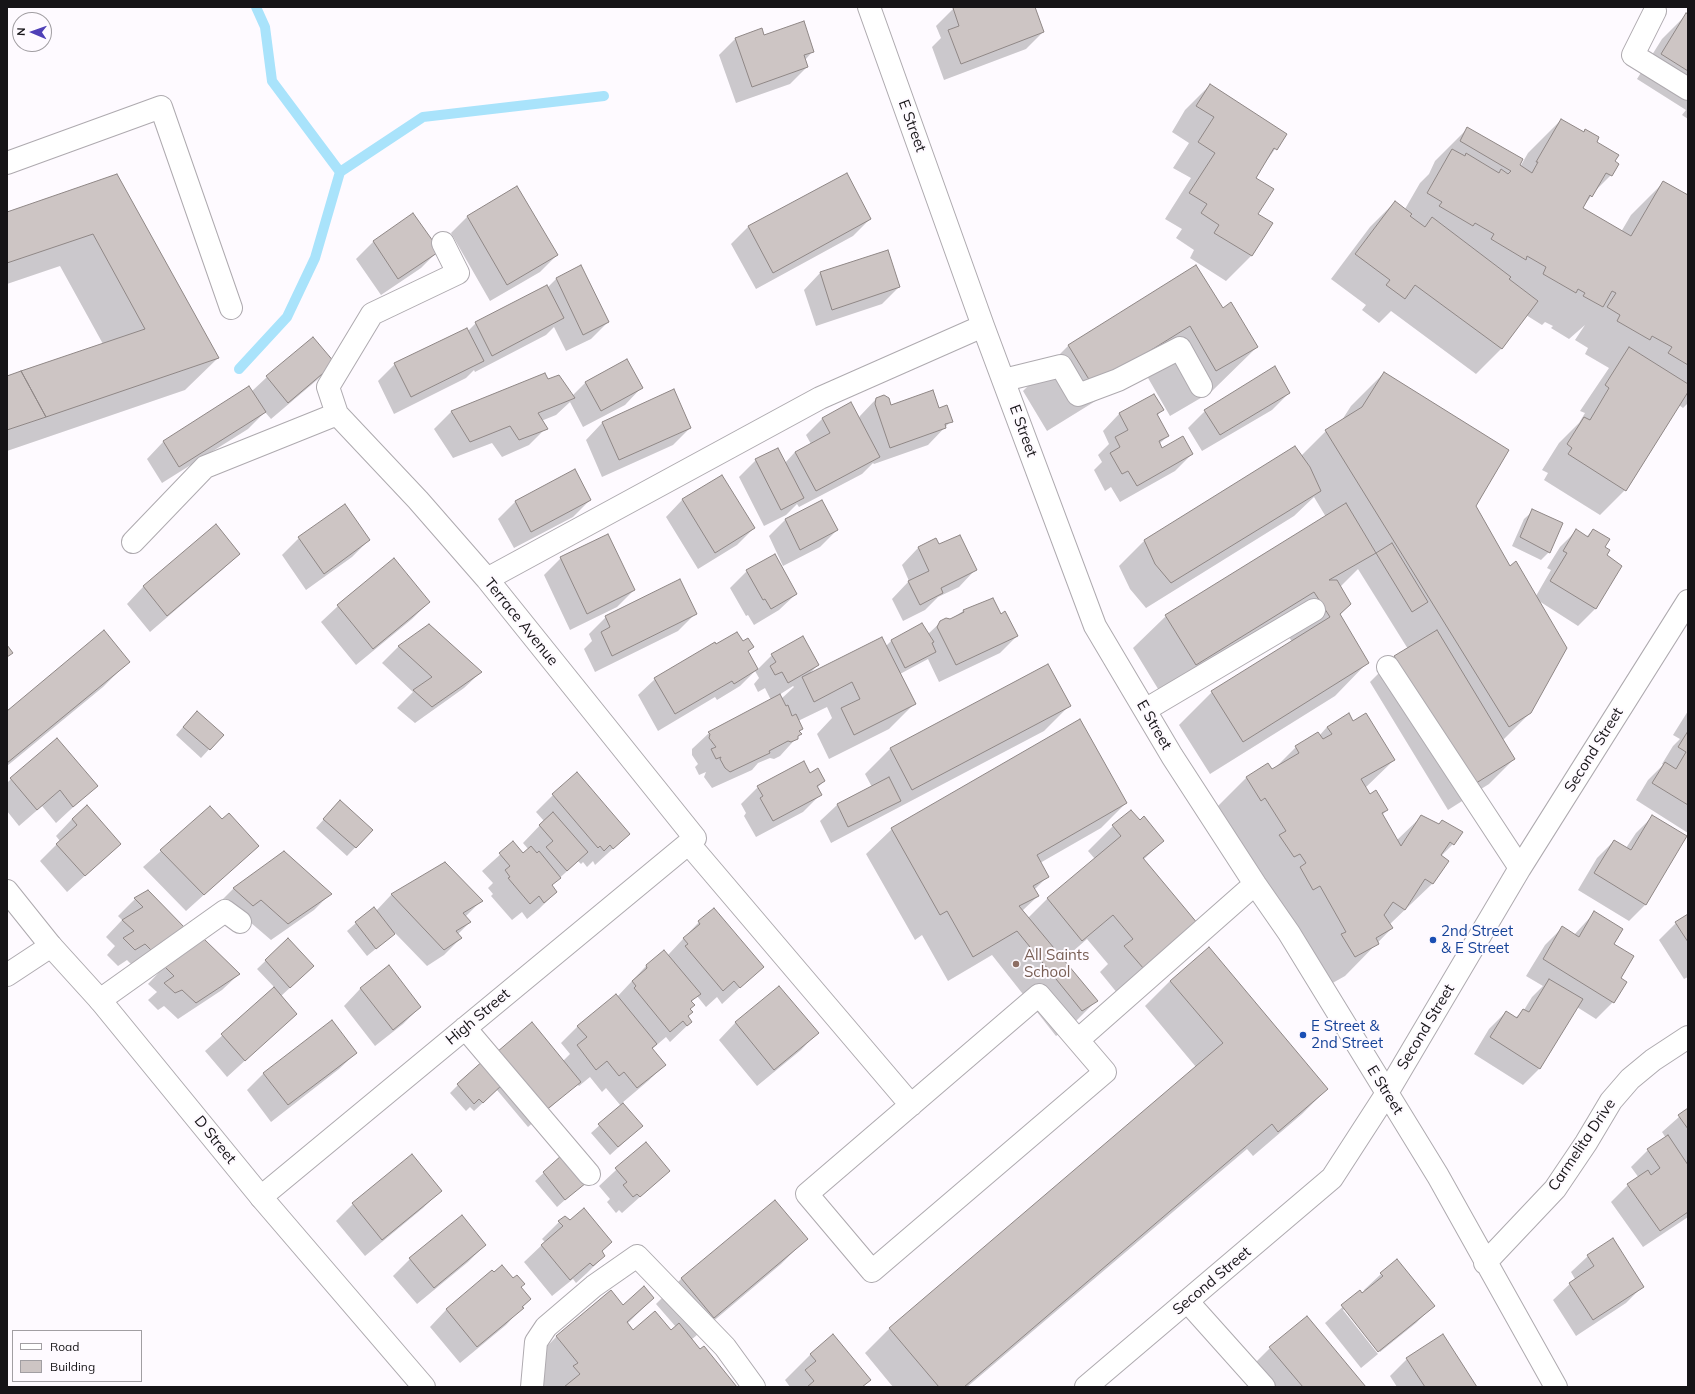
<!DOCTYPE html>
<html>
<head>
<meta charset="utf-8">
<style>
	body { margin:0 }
	#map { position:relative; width:1695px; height:1394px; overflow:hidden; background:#fefaff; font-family:Mulish,sans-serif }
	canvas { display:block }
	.frame { position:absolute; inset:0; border:8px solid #161417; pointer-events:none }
	.legend { position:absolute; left:12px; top:1330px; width:130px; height:52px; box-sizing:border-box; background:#fefaff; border:1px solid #a19ea2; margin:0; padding:5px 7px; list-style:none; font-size:12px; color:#161417 }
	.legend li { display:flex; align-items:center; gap:8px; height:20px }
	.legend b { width:20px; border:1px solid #a19ea2 }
	.north { position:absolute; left:12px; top:12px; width:40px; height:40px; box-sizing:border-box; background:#fefaff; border:1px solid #a19ea2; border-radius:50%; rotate:272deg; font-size:11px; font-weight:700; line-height:16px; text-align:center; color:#161417 }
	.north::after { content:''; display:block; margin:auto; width:14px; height:18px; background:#4f40b7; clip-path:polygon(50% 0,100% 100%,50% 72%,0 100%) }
</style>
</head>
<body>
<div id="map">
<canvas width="1695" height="1394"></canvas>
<div class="frame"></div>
<ul class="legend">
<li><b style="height:5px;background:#fff"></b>Road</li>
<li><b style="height:11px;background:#cdc5c4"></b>Building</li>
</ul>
<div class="north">N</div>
</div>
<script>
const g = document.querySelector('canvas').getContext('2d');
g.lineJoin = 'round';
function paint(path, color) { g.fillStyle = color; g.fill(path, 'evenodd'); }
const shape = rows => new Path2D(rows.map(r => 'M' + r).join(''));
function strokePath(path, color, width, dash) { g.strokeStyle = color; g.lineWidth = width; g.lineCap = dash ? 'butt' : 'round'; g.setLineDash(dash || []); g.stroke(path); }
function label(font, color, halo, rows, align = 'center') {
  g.font = font + ' Mulish,sans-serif'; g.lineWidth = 4; g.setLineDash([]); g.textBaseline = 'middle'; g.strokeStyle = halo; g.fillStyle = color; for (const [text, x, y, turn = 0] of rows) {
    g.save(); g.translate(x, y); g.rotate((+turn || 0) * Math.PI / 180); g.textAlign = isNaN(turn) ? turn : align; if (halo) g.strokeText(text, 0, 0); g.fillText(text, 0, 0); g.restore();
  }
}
const shadow = shape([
	[959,7,1034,7,1043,32,1026,49,944,80,932,47,941,38,936,26,953,9],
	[1687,14,1688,15,1688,119,1682,115,1686,110,1637,79,1662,39],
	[736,38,813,51,805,60,807,67,790,84,736,103,719,55],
	[1210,85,1286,134,1254,178,1257,214,1271,224,1251,256,1226,281,1190,258,1194,250,1176,238,1182,229,1165,219,1191,178,1173,168,1189,143,1172,132,1185,110],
	[1561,120,1596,142,1614,162,1611,175,1594,192,1582,209,1621,232,1631,215,1664,182,1688,196,1688,403,1683,408,1679,405,1625,490,1600,515,1544,480,1548,473,1542,470,1559,443,1579,423,1585,413,1580,411,1609,368,1585,354,1588,348,1575,340,1585,325,1569,339,1551,328,1553,326,1545,322,1542,325,1526,315,1501,349,1476,374,1391,311,1379,323,1362,310,1366,305,1331,279,1370,227,1395,202,1405,209,1420,183,1429,174,1435,161,1468,128,1520,167,1528,153],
	[846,174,870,219,853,236,756,289,731,244,748,227],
	[117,175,218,358,185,390,7,451,7,376,103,344,60,266,7,284,7,213],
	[413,214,438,251,421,268,381,295,356,259,373,242],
	[467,217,557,255,540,272,490,301,451,233],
	[580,267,608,322,591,339,566,351,554,327,546,335,475,372,474,370,466,378,394,414,378,381,395,364,468,331,476,323,547,288,556,279],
	[820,273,899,287,882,304,816,326,804,290],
	[1223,309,1257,347,1211,392,1170,416,1144,371,1047,431,1023,391,1069,345],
	[334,363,317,380,271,419,265,412,248,429,162,483,147,459,163,442,249,388,251,392,267,377],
	[1384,373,1475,506,1510,567,1536,596,1551,570,1547,568,1560,547,1576,531,1586,537,1593,530,1604,548,1606,555,1621,566,1595,609,1578,626,1539,601,1531,712,1503,740,1514,759,1489,784,1448,810,1370,682,1395,657,1408,649,1358,569,1340,587,1350,604,1340,615,1367,663,1335,696,1210,774,1179,725,1212,692,1292,642,1281,624,1163,697,1133,648,1166,616,1326,517,1314,497,1294,516,1146,608,1130,589,1119,566,1144,541,1295,448,1301,456,1326,431,1342,420,1351,406],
	[544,374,548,380,572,396,586,382,641,388,625,405,583,427,570,402,556,415,541,421,546,428,529,445,502,457,492,443,453,458,434,429,451,412],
	[674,390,690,428,673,445,602,477,586,440,602,423],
	[1289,393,1272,410,1202,451,1188,428,1205,411],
	[1154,395,1162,410,1157,416,1168,436,1159,444,1162,449,1192,454,1175,471,1120,502,1111,487,1105,491,1094,470,1102,462,1098,455,1109,444,1103,431,1119,414],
	[877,398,891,406,939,409,951,421,928,445,874,464,873,463,862,474,799,507,797,504,786,515,764,526,739,477,756,460,778,449,785,463,795,452,811,444,806,435,823,418,859,419,860,416],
	[575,471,590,500,573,517,514,548,498,519,515,502],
	[722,476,754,528,737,545,698,569,666,517,682,500],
	[1533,511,1549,552,1541,560,1512,546,1524,519],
	[785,520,837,530,820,547,783,566,769,536],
	[215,526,239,554,222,570,150,632,127,604,143,587],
	[299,538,369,540,352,557,306,590,282,555],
	[936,539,939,545,975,570,959,587,938,597,925,610,903,621,892,599,909,581,902,565,918,548],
	[561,558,634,590,617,607,570,630,544,575],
	[747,571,796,594,779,610,754,625,748,615,746,616,730,588],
	[993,599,1001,615,1017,636,1000,653,939,682,928,659,900,674,914,704,889,729,829,759,817,734,832,718,827,707,798,721,802,728,799,732,800,734,780,756,774,759,770,758,758,763,752,770,712,788,704,777,706,772,699,775,695,767,698,764,692,755,692,749,709,733,771,700,765,688,758,692,754,684,759,678,755,671,740,686,717,700,715,697,658,731,638,695,655,679,715,646,742,642,753,647,747,653,757,670,772,655,818,665,809,674,886,646,892,640,928,634,941,622,950,620,963,611],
	[793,686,794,687,781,699,779,695],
	[429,602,412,619,356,665,321,622,338,606],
	[695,614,678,631,595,672,584,649,592,641,589,634,606,617],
	[429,626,481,672,464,688,415,723,397,708,413,692,382,663,398,647],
	[128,662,103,687,7,766,7,712],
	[1048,665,1069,706,1044,731,831,843,820,821,837,805,872,787,865,774,890,749],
	[1688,711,1688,833,1636,800,1648,780,1663,765,1662,764,1673,746,1680,739,1673,735],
	[189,720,222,735,201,758,176,735],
	[1353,722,1394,760,1365,788,1369,796,1387,810,1382,815,1397,840,1422,816,1438,825,1442,821,1461,832,1453,844,1441,856,1432,884,1390,924,1392,928,1345,976,1322,989,1214,810,1246,778,1268,764,1272,771,1296,747,1319,736,1327,727],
	[809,774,824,781,817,788,820,795,803,812,756,837,744,816,746,813,741,804,758,787],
	[11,779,96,786,56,823,42,806,19,826,7,811,7,783],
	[553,795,629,834,595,865,593,861,587,867,583,862,581,864,578,861,551,886,556,892,539,909,527,919,522,912,512,920,491,896,493,894,488,888,493,883,482,871,513,843,523,855,529,850,523,843,544,821,536,812],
	[1126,803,1101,828,1040,863,1048,876,1034,890,1038,896,1022,911,1028,918,1047,899,1095,859,1088,851,1113,826,1140,822,1163,841,1143,860,1197,924,1118,994,1100,972,1108,964,1087,939,1063,960,1097,1000,1072,1025,1056,1036,992,955,948,981,922,935,915,940,866,854,892,829],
	[210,807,222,821,258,846,186,911,143,867],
	[332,810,372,830,347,856,316,828],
	[1653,816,1646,904,1629,921,1578,890,1597,858,1614,841,1626,848,1636,833],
	[72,819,120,844,67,892,40,861,60,841,56,836],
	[284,852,330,894,314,910,271,940,243,916,217,905,233,889],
	[445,863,481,901,465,917,470,922,457,935,461,938,444,955,427,966,395,933,367,956,347,931,356,923,376,911,391,895],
	[148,891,185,929,134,967,127,960,118,966,107,955,115,946,106,937,122,920,118,916,135,899],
	[1595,912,1612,944,1619,978,1613,1002,1596,1019,1577,1007,1540,1068,1523,1085,1474,1054,1489,1029,1506,1012,1515,1018,1524,1010,1532,997,1543,986,1526,976,1545,945,1562,928,1574,935],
	[1688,915,1688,977,1684,979,1659,940,1676,923],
	[699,922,762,967,722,1004,717,997,706,1007,697,996,691,1002,687,1017,691,1022,670,1042,666,1037,652,1049,665,1065,648,1081,622,1103,642,1126,610,1155,591,1133,621,1106,606,1088,602,1092,590,1077,579,1086,577,1084,528,1127,497,1090,474,1111,470,1107,466,1111,450,1093,458,1085,563,1061,570,1054,561,1043,578,1026,617,997,646,966,664,951,668,955],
	[288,939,305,974,281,996,296,1014,227,1077,205,1051,275,988,257,969],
	[1209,949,1327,1089,1302,1114,1253,1156,1247,1149,967,1387,893,1387,865,1353,890,1328,1196,1067,1145,1006,1170,981],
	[164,967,239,974,222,990,178,1019,164,1006,158,1010,148,1000,157,992,148,984],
	[389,967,420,1007,403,1024,375,1046,344,1006,360,989],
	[779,987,817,1033,801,1050,757,1086,719,1040,735,1023],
	[356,1053,339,1069,271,1122,247,1090,264,1073],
	[1688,1109,1688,1217,1643,1247,1611,1202,1628,1185,1639,1178,1631,1167,1648,1150,1666,1138,1662,1132],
	[645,1143,669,1171,622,1213,619,1210,616,1213,607,1202,610,1199,599,1186],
	[562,1156,584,1183,557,1207,535,1181],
	[440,1191,423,1208,365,1256,336,1221,353,1204],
	[775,1201,806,1239,781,1264,691,1340,736,1387,538,1387,524,1370,556,1337,611,1292,623,1306,653,1298,627,1324,633,1331,671,1331,676,1327,656,1304,681,1279],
	[559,1222,569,1222,611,1242,601,1252,604,1256,587,1273,576,1283,573,1279,552,1296,524,1262,545,1242,542,1239],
	[485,1245,468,1262,417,1304,393,1276,410,1259],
	[1588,1256,1643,1286,1626,1303,1576,1336,1553,1300,1575,1279,1571,1272],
	[1397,1261,1433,1306,1416,1323,1380,1352,1345,1308,1343,1310,1378,1354,1361,1368,1325,1323,1359,1292,1361,1294,1365,1292,1364,1290,1381,1274],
	[492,1271,520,1287,530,1299,506,1325,460,1363,430,1327,446,1310],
	[1307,1318,1365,1387,1257,1387,1245,1373,1270,1348],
	[833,1336,869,1380,862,1387,790,1387,785,1380,810,1355],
	[1407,1359,1476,1387,1397,1387,1390,1376]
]);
const stream = shape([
	[340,172,423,117,604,96],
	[239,369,287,317,315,258,340,172,272,81,265,27,256,7]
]);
const building = shape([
	[956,7,1035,7,1044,32,961,64,948,30,959,26,953,8,956,7],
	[1686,13,1688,14,1688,71,1661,54,1686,13],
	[804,21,814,52,804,55,808,67,752,87,735,38,762,28,764,35,804,21],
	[1210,84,1287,134,1277,150,1274,148,1256,178,1274,189,1258,214,1273,223,1252,256,1214,233,1219,225,1201,213,1207,204,1189,193,1215,153,1198,142,1214,117,1196,106,1210,84],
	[1561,119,1584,132,1585,129,1599,137,1597,142,1619,155,1615,161,1619,164,1612,176,1606,173,1592,197,1590,195,1583,208,1631,236,1663,181,1688,195,1688,365,1668,353,1672,347,1652,336,1650,340,1617,321,1620,315,1607,307,1616,293,1612,291,1603,307,1583,296,1585,293,1578,289,1576,293,1543,274,1546,267,1527,256,1526,260,1491,239,1494,234,1475,223,1473,226,1439,206,1442,202,1427,193,1452,149,1465,156,1466,153,1499,173,1501,169,1508,174,1511,171,1460,141,1467,127,1523,159,1520,165,1532,173,1538,162,1536,162,1561,119],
	[847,173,871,219,773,273,748,226,847,173],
	[117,174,219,358,46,417,21,371,145,329,93,234,7,263,7,212,117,174],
	[517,186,558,255,507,285,467,216,517,186],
	[1395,201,1412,214,1410,216,1425,227,1432,217,1511,277,1509,279,1538,301,1502,349,1415,285,1405,299,1386,285,1390,280,1355,254,1395,201],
	[413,213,440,251,398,279,373,241,413,213],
	[888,250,900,287,832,310,820,272,888,250],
	[581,265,609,322,583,335,556,278,581,265],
	[1196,265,1223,308,1231,302,1258,347,1216,371,1190,326,1093,386,1068,345,1196,265],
	[547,285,564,318,492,356,475,322,547,285],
	[467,328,484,361,411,397,394,363,467,328],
	[313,337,335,363,288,403,266,376,313,337],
	[1629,347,1688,384,1688,392,1626,491,1568,454,1572,448,1567,444,1584,417,1590,420,1609,388,1605,385,1629,347],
	[627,359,643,388,601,411,585,382,627,359],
	[1275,366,1290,393,1220,435,1204,410,1275,366],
	[21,371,46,417,7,430,7,376,21,371],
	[1384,372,1509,450,1476,506,1510,566,1516,561,1567,648,1531,713,1509,727,1325,430,1362,407,1384,372],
	[545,373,548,379,559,375,575,398,538,413,548,429,519,440,510,426,470,442,451,411,545,373],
	[249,386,266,412,179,467,163,441,249,386],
	[674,389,691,428,619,460,602,422,674,389],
	[933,390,939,408,947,405,953,422,945,424,946,428,890,448,875,404,876,398,884,395,889,398,891,405,933,390],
	[1154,394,1164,410,1157,414,1169,436,1159,441,1162,448,1183,436,1193,454,1137,486,1128,471,1122,474,1110,453,1120,447,1115,437,1128,430,1119,413,1154,394],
	[851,402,880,457,816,491,795,452,830,433,822,418,851,402],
	[1295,446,1310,467,1321,491,1171,583,1155,564,1144,540,1295,446],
	[778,448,804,498,781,510,755,459,778,448],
	[575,469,591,500,531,532,515,501,575,469],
	[722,475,755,528,715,553,682,499,722,475],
	[822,500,838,530,800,550,785,519,822,500],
	[1346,503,1376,553,1329,580,1337,580,1351,604,1340,614,1369,663,1243,742,1211,691,1330,617,1314,592,1196,665,1165,615,1346,503],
	[345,504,370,540,324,574,298,537,345,504],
	[1532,509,1563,523,1550,553,1520,537,1532,509],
	[216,524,240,554,167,616,143,586,216,524],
	[1576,529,1588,537,1593,529,1610,539,1605,547,1610,550,1607,555,1622,566,1596,609,1550,581,1567,553,1563,551,1576,529],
	[608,534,635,590,587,614,560,557,608,534],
	[960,535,977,570,941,588,943,593,920,605,908,581,929,571,918,547,936,538,939,544,960,535],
	[1392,543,1428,602,1412,612,1376,553,1392,543],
	[775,554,797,594,771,609,765,599,763,600,746,570,775,554],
	[394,558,430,602,373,649,337,605,394,558],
	[680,579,697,614,612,656,601,632,610,627,605,616,680,579],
	[993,598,1001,614,1005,611,1018,636,956,665,937,627,940,621,946,618,950,619,964,612,963,610,993,598],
	[922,623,934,642,932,643,936,652,905,668,891,640,922,623],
	[429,624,482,672,432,707,413,690,432,677,398,646,429,624],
	[104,630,130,662,7,763,7,711,104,630],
	[1437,630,1515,759,1473,785,1394,656,1437,630],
	[737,632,743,641,748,638,754,647,748,651,758,669,734,684,732,681,675,714,654,678,715,642,716,644,737,632],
	[803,636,819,665,788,683,782,672,775,675,770,666,776,662,771,654,803,636],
	[882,637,916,704,854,735,841,708,860,699,852,682,814,702,802,677,882,637],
	[7,645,13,653,7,657,7,645],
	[1048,664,1071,706,912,790,890,748,1048,664],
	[780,694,786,706,788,705,792,716,796,714,803,729,799,731,802,734,798,736,798,739,791,742,788,741,769,751,770,753,730,772,725,768,720,759,721,757,716,759,711,749,716,747,709,738,710,734,708,732,780,694],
	[197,711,224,735,210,750,183,727,197,711],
	[1349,713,1353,721,1366,713,1395,760,1361,779,1370,794,1376,790,1388,810,1382,813,1401,846,1421,815,1439,824,1442,820,1463,832,1454,845,1450,842,1441,855,1449,861,1433,884,1425,879,1405,910,1393,902,1384,915,1393,928,1376,938,1379,944,1355,957,1341,934,1346,932,1320,886,1313,890,1300,867,1306,863,1300,854,1294,857,1279,835,1286,831,1265,798,1261,801,1246,777,1268,763,1272,769,1299,753,1295,746,1318,732,1323,739,1332,734,1327,727,1349,713],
	[1080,719,1127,803,1037,855,1049,877,1033,886,1039,896,1019,906,1098,1001,1082,1011,1017,931,973,957,947,911,940,915,891,828,1080,719],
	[1688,731,1688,805,1652,783,1665,762,1676,769,1686,752,1678,747,1688,731],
	[57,738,98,786,73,807,60,790,37,810,10,778,57,738],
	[804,761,810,773,818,768,825,781,817,786,822,795,773,821,760,798,763,796,757,786,804,761],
	[577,772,630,834,613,849,610,845,604,851,600,846,598,848,552,794,577,772],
	[889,777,901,801,848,827,837,804,889,777],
	[340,800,373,830,356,848,323,819,340,800],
	[87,805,121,844,85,876,56,844,77,825,72,819,87,805],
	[210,806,222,819,229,813,259,846,204,895,160,850,210,806],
	[1131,810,1140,820,1144,816,1164,841,1143,858,1198,924,1144,969,1124,946,1133,939,1113,915,1082,941,1047,898,1121,836,1112,825,1131,810],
	[553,812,588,852,567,871,546,847,553,841,539,825,553,812],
	[1652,815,1687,836,1646,905,1594,873,1614,840,1631,850,1652,815],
	[513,841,523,853,531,846,537,853,539,851,561,878,552,885,557,892,544,903,539,896,530,904,508,878,510,877,505,870,510,866,499,853,513,841],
	[284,851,332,894,288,924,261,900,253,906,233,888,284,851],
	[445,862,483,901,463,913,471,922,456,931,462,938,444,950,391,894,445,862],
	[148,890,186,929,151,950,145,944,135,950,123,938,134,931,122,920,143,907,134,898,148,890],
	[374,907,395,934,376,949,355,922,374,907],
	[714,908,764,967,740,988,734,981,723,991,685,946,688,944,683,938,700,924,698,921,714,908],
	[1594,911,1623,929,1614,944,1634,956,1621,978,1627,982,1614,1003,1543,959,1562,926,1579,937,1594,911],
	[1688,914,1688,942,1675,922,1688,914],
	[288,938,314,966,290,988,265,960,288,938],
	[204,939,240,974,196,1003,182,990,175,993,164,983,174,976,164,966,204,939],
	[1209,947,1328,1089,1278,1132,1272,1124,964,1387,939,1387,889,1328,1223,1043,1170,981,1209,947],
	[664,950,701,994,691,1001,695,1005,690,1009,693,1012,688,1016,692,1022,687,1026,683,1021,670,1032,634,988,636,986,632,981,647,968,646,965,664,950],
	[389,965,421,1007,393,1030,360,988,389,965],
	[1549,979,1583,999,1540,1069,1490,1037,1506,1011,1517,1018,1523,1009,1529,1012,1549,979],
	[779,986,819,1033,774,1070,735,1022,779,986],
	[274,987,297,1014,245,1061,221,1034,274,987],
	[616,994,657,1044,652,1048,666,1065,637,1088,624,1072,619,1076,607,1061,596,1070,577,1045,587,1037,577,1026,616,994],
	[332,1020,357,1053,288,1105,263,1073,332,1020],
	[532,1022,581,1082,545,1111,497,1052,532,1022],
	[485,1059,505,1082,483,1103,479,1099,474,1104,457,1084,485,1059],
	[623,1103,643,1126,618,1147,598,1124,623,1103],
	[1688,1108,1688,1129,1678,1115,1688,1108],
	[1668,1135,1688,1165,1688,1212,1660,1231,1627,1184,1648,1170,1651,1175,1660,1168,1647,1149,1668,1135],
	[646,1142,670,1171,640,1197,637,1194,633,1197,623,1185,627,1182,615,1168,646,1142],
	[412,1154,442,1191,382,1240,352,1203,412,1154],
	[562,1155,586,1183,565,1200,543,1172,562,1155],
	[775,1200,808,1239,714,1318,681,1278,775,1200],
	[584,1208,612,1242,602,1251,605,1256,593,1266,590,1263,570,1280,541,1245,563,1226,558,1221,565,1216,570,1220,584,1208],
	[462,1215,486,1245,434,1288,409,1258,462,1215],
	[1613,1238,1644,1287,1593,1320,1569,1283,1594,1266,1587,1255,1613,1238],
	[1397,1259,1435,1306,1378,1352,1341,1305,1360,1290,1362,1293,1383,1276,1380,1273,1397,1259],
	[502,1265,513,1278,517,1275,525,1284,521,1287,531,1299,522,1307,524,1308,477,1347,446,1309,492,1270,494,1272,502,1265],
	[644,1286,654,1298,627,1322,633,1330,655,1311,671,1330,679,1323,700,1349,704,1346,737,1387,564,1387,580,1374,573,1366,578,1363,556,1336,611,1290,623,1305,644,1286],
	[1307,1316,1366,1387,1303,1387,1269,1347,1307,1316],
	[833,1334,871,1380,862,1387,807,1387,814,1381,805,1370,816,1361,810,1354,833,1334],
	[1443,1334,1477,1387,1425,1387,1406,1358,1443,1334]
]);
const minor = shape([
	[869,7,983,326,1095,626,1172,756,1255,884,1289,933,1438,1176,1556,1387],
	[1655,11,1633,55,1688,89],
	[7,163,161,107,231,308],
	[1004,380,1061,366,1078,395,1118,380,1180,348,1201,386],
	[133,542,205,467,337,414],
	[487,579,820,398,983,326],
	[1388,667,1520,868],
	[1145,710,1314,610],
	[689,844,911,1105],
	[7,975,51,946],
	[1039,995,1105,1072,872,1271,807,1194,1039,995],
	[100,1000,225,911,240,922],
	[465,1028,589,1174],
	[1078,1040,1255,884],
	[261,1197,695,838,487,579,418,500,337,414,328,387,372,314,458,273,443,243],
	[1485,1263,1555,1189,1586,1143,1611,1101,1630,1079,1653,1060,1688,1037],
	[1187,1301,1264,1387],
	[532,1387,536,1342,546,1327,594,1286,637,1256,725,1347,754,1387],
	[1086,1387,1332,1178,1387,1093,1520,868,1688,601]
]);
const major = shape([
	[7,891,51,946,100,1000,261,1197,424,1387]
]);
const markers = [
	[1433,940,4,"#1a4fb4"],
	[1016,964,4,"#8d6e63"],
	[1303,1035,4,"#1a4fb4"]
];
const streetNames = [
	["E Street",912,126,70],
	["E Street",1023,431,70],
	["Terrace Avenue",521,622,51],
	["E Street",1154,725,60],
	["Second Street",1594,750,-58],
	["High Street",478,1017,-40],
	["Second Street",1426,1027,-59],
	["E Street",1385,1090,58],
	["D Street",215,1140,51],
	["Carmelita Drive",1582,1145,-56],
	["Second Street",1212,1281,-40]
];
const transitNames = [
	["2nd Street",1441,931],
	["& E Street",1441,948],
	["E Street &",1311,1026],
	["2nd Street",1311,1043]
];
const educationNames = [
	["All Saints",1024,955],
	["School",1024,972]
];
paint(shadow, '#0003');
strokePath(stream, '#a9e3fb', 10);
paint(building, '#cdc5c4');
strokePath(building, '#8f8786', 1);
strokePath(minor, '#aeaaaf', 24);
strokePath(major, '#aeaaaf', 24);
strokePath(minor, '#fff', 22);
strokePath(major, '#fff', 22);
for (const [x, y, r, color] of markers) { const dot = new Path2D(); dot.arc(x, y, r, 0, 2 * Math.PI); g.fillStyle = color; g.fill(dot); strokePath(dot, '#fefaff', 1.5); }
label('15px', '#161417', '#fefaff', streetNames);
label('15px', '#164399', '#fefaff', transitNames, 'left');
label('15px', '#785e54', '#fefaff', educationNames, 'left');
</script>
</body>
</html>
